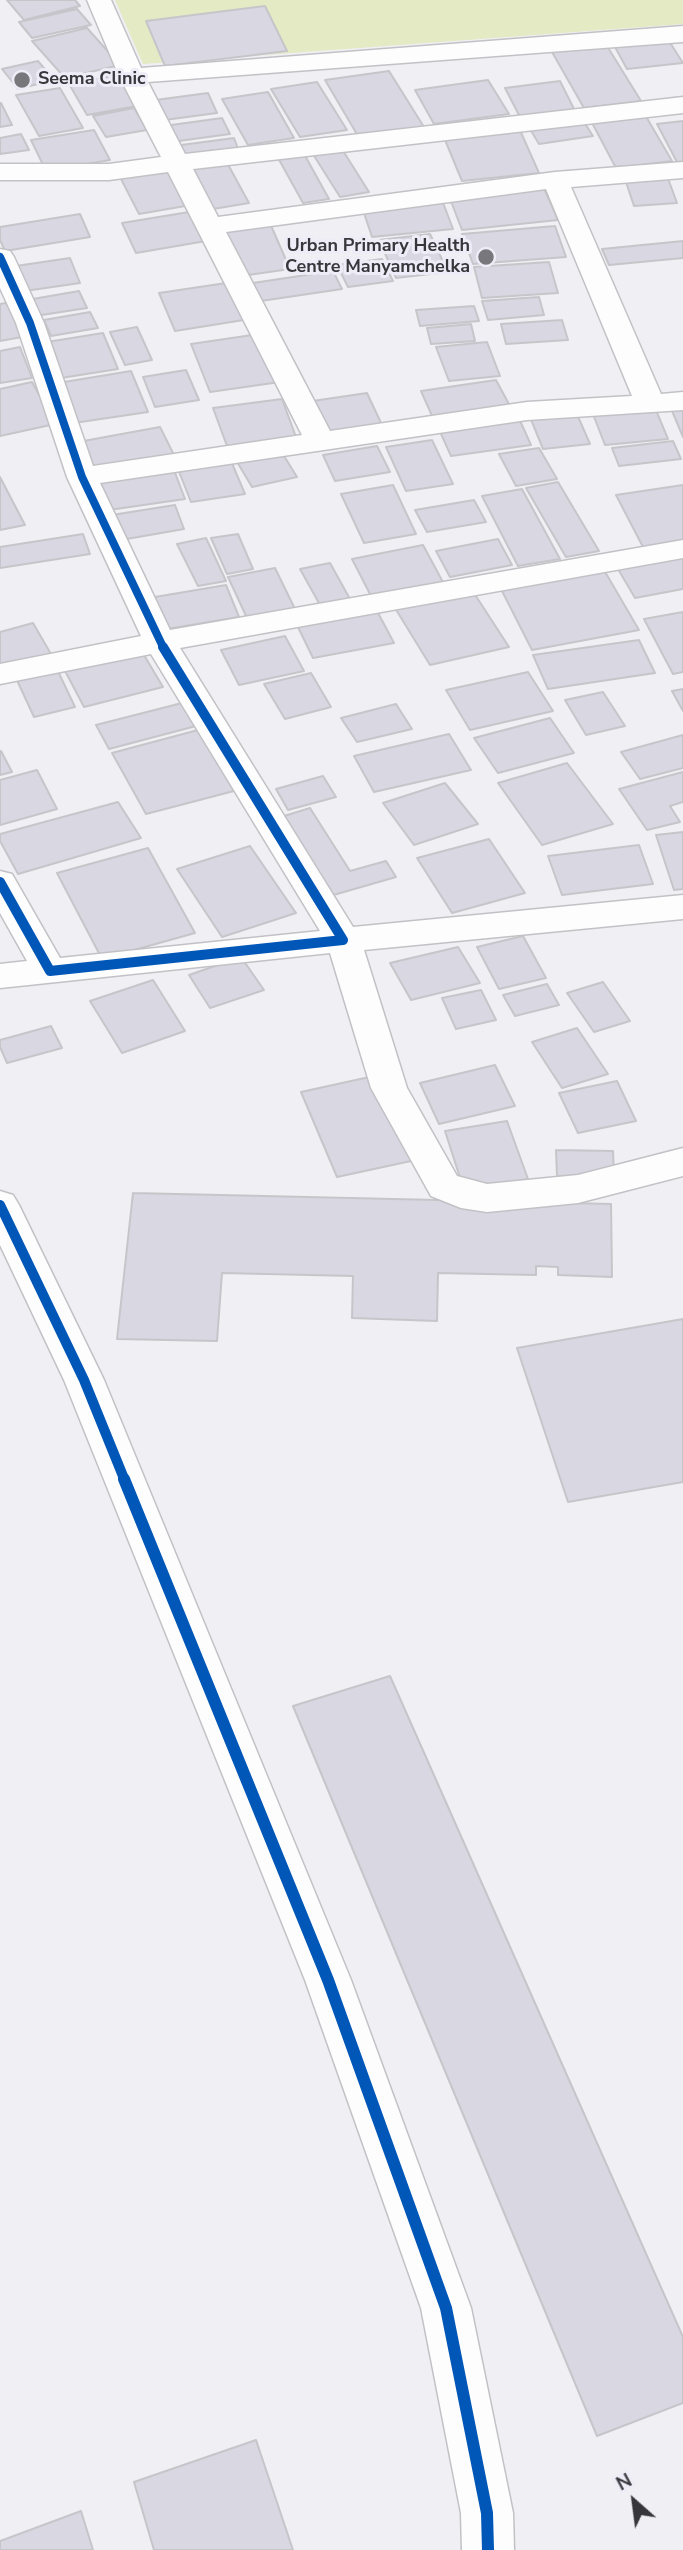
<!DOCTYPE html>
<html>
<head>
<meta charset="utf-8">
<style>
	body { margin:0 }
	#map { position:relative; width:683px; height:2550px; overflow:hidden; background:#efeff4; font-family:"Nunito Sans",sans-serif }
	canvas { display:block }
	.north { position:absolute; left:599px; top:2466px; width:70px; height:70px; -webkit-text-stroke:5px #edecf7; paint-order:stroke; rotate:332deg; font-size:19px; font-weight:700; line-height:28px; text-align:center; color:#37373b }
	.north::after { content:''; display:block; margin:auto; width:24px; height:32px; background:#37373b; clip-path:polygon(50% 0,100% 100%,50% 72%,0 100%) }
</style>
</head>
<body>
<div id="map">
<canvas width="683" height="2550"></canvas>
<div class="north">N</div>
</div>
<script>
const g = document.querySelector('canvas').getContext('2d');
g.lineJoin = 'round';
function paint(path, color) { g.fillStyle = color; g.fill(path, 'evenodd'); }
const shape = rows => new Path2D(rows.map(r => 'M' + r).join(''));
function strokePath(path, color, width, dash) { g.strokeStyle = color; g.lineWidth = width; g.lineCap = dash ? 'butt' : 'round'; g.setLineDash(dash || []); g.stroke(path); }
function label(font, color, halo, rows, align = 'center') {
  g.font = font + ' "Nunito Sans",sans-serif'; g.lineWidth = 6; g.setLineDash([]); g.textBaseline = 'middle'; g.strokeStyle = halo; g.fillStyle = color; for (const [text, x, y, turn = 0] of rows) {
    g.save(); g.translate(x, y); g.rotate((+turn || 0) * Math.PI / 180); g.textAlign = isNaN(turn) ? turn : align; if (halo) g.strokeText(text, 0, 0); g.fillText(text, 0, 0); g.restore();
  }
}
const green = shape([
	[115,0,683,0,683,24,143,64]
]);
const building = shape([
	[7,0,75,0,80,6,24,20,7,0],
	[265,6,287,51,165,66,146,21,265,6],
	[77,9,91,25,32,38,19,22,77,9],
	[87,28,120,65,65,78,32,41,87,28],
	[669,41,683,63,627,69,615,47,669,41],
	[607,46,641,101,584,108,552,52,607,46],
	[38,61,54,80,18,89,2,69,38,61],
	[389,71,424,127,358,136,325,80,389,71],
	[117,75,137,106,87,115,69,84,117,75],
	[488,80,509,114,434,124,415,90,488,80],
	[560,81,575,111,520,117,505,88,560,81],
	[317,82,347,130,300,137,271,89,317,82],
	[60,88,83,128,39,136,16,95,60,88],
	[268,92,294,138,248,145,222,99,268,92],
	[208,93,217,113,157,121,148,101,208,93],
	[0,103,1,103,12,125,0,127,0,103],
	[134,108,147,130,106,137,93,116,134,108],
	[644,113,672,161,616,168,590,119,644,113],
	[580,116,593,136,539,144,527,124,580,116],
	[222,118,230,134,171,142,164,126,222,118],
	[683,121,683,163,678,164,657,124,683,121],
	[519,128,539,173,462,181,443,135,519,128],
	[94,130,110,160,46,171,31,140,94,130],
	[21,134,29,150,0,154,0,138,21,134],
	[234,138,240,154,181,161,174,146,234,138],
	[340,146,369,192,340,197,311,151,340,146],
	[303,152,329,199,303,203,277,156,303,152],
	[225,159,249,203,207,210,183,166,225,159],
	[171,168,191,205,139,214,120,177,171,168],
	[666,173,677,203,634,206,624,176,666,173],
	[543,186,558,220,462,230,449,196,543,186],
	[442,200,453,229,372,237,362,207,442,200],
	[189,212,206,241,136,253,122,223,189,212],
	[80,214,90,237,5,251,0,240,0,227,80,214],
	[269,221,290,269,241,276,222,227,269,221],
	[555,226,566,257,473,264,462,234,555,226],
	[430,234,448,272,396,278,379,240,430,234],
	[683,241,683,258,609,265,602,249,683,241],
	[70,258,80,283,25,291,16,266,70,258],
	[382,259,393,281,348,287,337,265,382,259],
	[549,262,558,293,482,298,474,267,549,262],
	[333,271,342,289,254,302,246,284,333,271],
	[233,282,250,319,175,331,159,293,233,282],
	[79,291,87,308,35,316,27,300,79,291],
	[539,297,544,315,488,320,482,301,539,297],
	[18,301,33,335,0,341,0,304,18,301],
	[474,306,479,321,420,326,416,310,474,306],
	[90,312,98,328,51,336,44,320,90,312],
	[562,320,568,340,506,344,501,324,562,320],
	[471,324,475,341,431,344,427,328,471,324],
	[137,327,152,360,125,365,110,332,137,327],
	[103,333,118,369,61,378,47,342,103,333],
	[259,334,280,382,210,392,191,344,259,334],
	[487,342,500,376,449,381,436,347,487,342],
	[20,347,32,378,0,383,0,351,20,347],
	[186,370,199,400,155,407,143,377,186,370],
	[131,371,148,412,74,423,58,383,131,371],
	[496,380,510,406,433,418,421,391,496,380],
	[32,382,55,424,0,436,0,389,32,382],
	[367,393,382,425,320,434,306,402,367,393],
	[282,399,296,437,227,446,213,408,282,399],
	[653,403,668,439,605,445,591,409,653,403],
	[683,405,683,437,670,406,683,405],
	[576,412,590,444,543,449,530,417,576,412],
	[517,414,531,445,451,456,437,425,517,414],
	[160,427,174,455,90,471,78,442,160,427],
	[432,440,453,484,406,491,386,447,432,440],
	[673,441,681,459,619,466,612,448,673,441],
	[377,446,390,472,335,481,323,455,377,446],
	[539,448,557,479,516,486,499,454,539,448],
	[281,451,297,477,252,487,236,460,281,451],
	[231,461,245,494,191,502,178,469,231,461],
	[174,470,185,499,109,510,99,481,174,470],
	[0,477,25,525,0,530,0,477],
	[558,482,599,551,566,557,526,488,558,482],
	[393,485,416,534,364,543,341,494,393,485],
	[683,485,683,540,643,547,616,495,683,485],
	[522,489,560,559,518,566,482,496,522,489],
	[474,500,486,522,427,532,415,510,474,500],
	[175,505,184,529,121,540,112,515,175,505],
	[83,534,90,554,0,568,0,547,83,534],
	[238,534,253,569,227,574,211,538,238,534],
	[206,538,226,581,198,586,177,544,206,538],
	[498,539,512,565,450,577,436,551,498,539],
	[423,545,444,584,372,598,352,559,423,545],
	[683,557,683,589,635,598,618,569,683,557],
	[330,563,350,599,320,605,300,569,330,563],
	[275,568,295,609,247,618,228,577,275,568],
	[604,570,639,630,532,650,501,589,604,570],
	[226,585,239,617,161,630,149,598,226,585],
	[472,590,509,647,430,665,395,608,472,590],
	[376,609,394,643,313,658,296,623,376,609],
	[683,612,683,672,673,674,644,619,683,612],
	[33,623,51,654,0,667,0,632,33,623],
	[285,636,304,671,239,685,221,650,285,636],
	[639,640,655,673,548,689,533,655,639,640],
	[141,650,163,687,84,707,64,669,141,650],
	[56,667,75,707,34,717,15,676,56,667],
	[528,672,553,711,470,730,446,690,528,672],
	[311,673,331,707,285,719,264,684,311,673],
	[683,689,683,711,672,691,683,689],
	[603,692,625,726,586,735,565,700,603,692],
	[182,703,196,726,109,749,96,725,182,703],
	[396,704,412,729,357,742,341,718,396,704],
	[550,718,574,753,498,773,474,738,550,718],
	[198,730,234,791,146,814,112,753,198,730],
	[449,734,471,770,374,792,354,756,449,734],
	[683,735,683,768,640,779,621,752,683,735],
	[1,751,12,772,0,775,0,752,1,751],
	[567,763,613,824,542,845,498,783,567,763],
	[37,770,57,809,0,825,0,780,37,770],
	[683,772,683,802,670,806,680,822,647,830,619,789,683,772],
	[323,776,336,797,288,810,276,789,323,776],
	[445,783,478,824,414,845,383,803,445,783],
	[118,802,141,838,18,874,0,841,0,834,118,802],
	[310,808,350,871,386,861,396,877,330,896,281,817,310,808],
	[683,832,683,889,674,890,656,835,683,832],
	[489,839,525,893,452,913,417,858,489,839],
	[639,845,653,884,562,895,548,856,639,845],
	[250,846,296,913,222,937,177,869,250,846],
	[148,848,195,933,102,959,57,873,148,848],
	[523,936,546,978,499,989,477,947,523,936],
	[458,947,480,983,411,1000,390,963,458,947],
	[241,957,264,990,210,1008,189,975,241,957],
	[153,980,185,1031,122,1053,90,1001,153,980],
	[603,982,630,1021,594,1032,567,993,603,982],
	[547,984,559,1005,515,1016,503,995,547,984],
	[481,990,496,1020,456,1029,442,998,481,990],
	[51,1026,62,1048,7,1063,0,1047,0,1040,51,1026],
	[577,1028,608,1074,562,1088,532,1042,577,1028],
	[495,1065,515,1106,439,1124,420,1083,495,1065],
	[374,1076,411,1161,337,1177,301,1092,374,1076],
	[617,1081,636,1121,578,1133,559,1093,617,1081],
	[507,1121,528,1179,464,1190,445,1131,507,1121],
	[556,1150,613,1151,614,1177,557,1176,556,1150],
	[133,1193,611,1204,612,1277,558,1275,558,1267,536,1266,536,1275,438,1273,437,1321,352,1318,353,1276,222,1273,217,1341,117,1339,133,1193],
	[683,1319,683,1482,568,1502,517,1348,683,1319],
	[390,1676,683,2337,683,2403,597,2436,293,1706,390,1676],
	[256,2440,293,2550,154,2550,134,2482,256,2440],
	[81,2511,93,2550,0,2550,0,2541,81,2511]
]);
const street = shape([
	[87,0,111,0,141,68,683,26,683,42,148,82,185,154,683,97,683,113,193,169,218,217,555,172,683,162,683,178,571,187,661,394,683,392,683,410,527,420,100,483,170,630,683,540,683,558,180,648,353,927,683,895,683,919,364,950,407,1088,457,1176,487,1184,578,1175,683,1148,683,1176,578,1203,487,1212,461,1208,431,1196,371,1088,330,953,0,988,0,964,27,961,0,913,0,871,12,874,60,958,320,931,151,654,0,684,0,664,141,636,67,477,16,323,0,288,0,249,10,251,14,257,44,323,93,466,302,435,168,172,109,180,0,180,0,164,109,164,161,157,119,76,87,0],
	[546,189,632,396,527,402,330,431,226,232,546,189],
	[0,1191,13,1195,19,1205,104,1380,351,1980,471,2308,513,2513,514,2550,462,2550,461,2513,421,2308,305,1980,64,1380,0,1245,0,1191]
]);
const cyclewayFar2 = shape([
	[0,257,30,323,82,477,164,649]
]);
const cyclewayFar1 = shape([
	[0,882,50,971,343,940,163,647],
	[0,1205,84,1380,125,1481]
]);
const cycleway = shape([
	[124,1479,328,1980,446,2308,487,2513,488,2550]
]);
const markers = [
	[22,80,9,"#77777c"],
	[486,257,9,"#77777c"]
];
const farPoinames = [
	["Seema Clinic",38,80],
	["Urban Primary Health",470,247,"right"],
	["Centre Manyamchelka",470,268,"right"]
];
paint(green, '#e3eac4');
paint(building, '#d8d7e2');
strokePath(building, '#c6c6ca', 2);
strokePath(street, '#c2c2c6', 3);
paint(street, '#fdfdfd');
strokePath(cyclewayFar2, '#0057b8', 8);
strokePath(cyclewayFar1, '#0057b8', 10);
strokePath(cycleway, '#0057b8', 12);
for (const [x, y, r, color] of markers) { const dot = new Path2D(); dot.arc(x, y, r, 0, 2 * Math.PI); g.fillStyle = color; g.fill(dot); strokePath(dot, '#edecf7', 2.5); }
label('bold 18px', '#37373b', '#edecf7', farPoinames, 'left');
</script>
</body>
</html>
